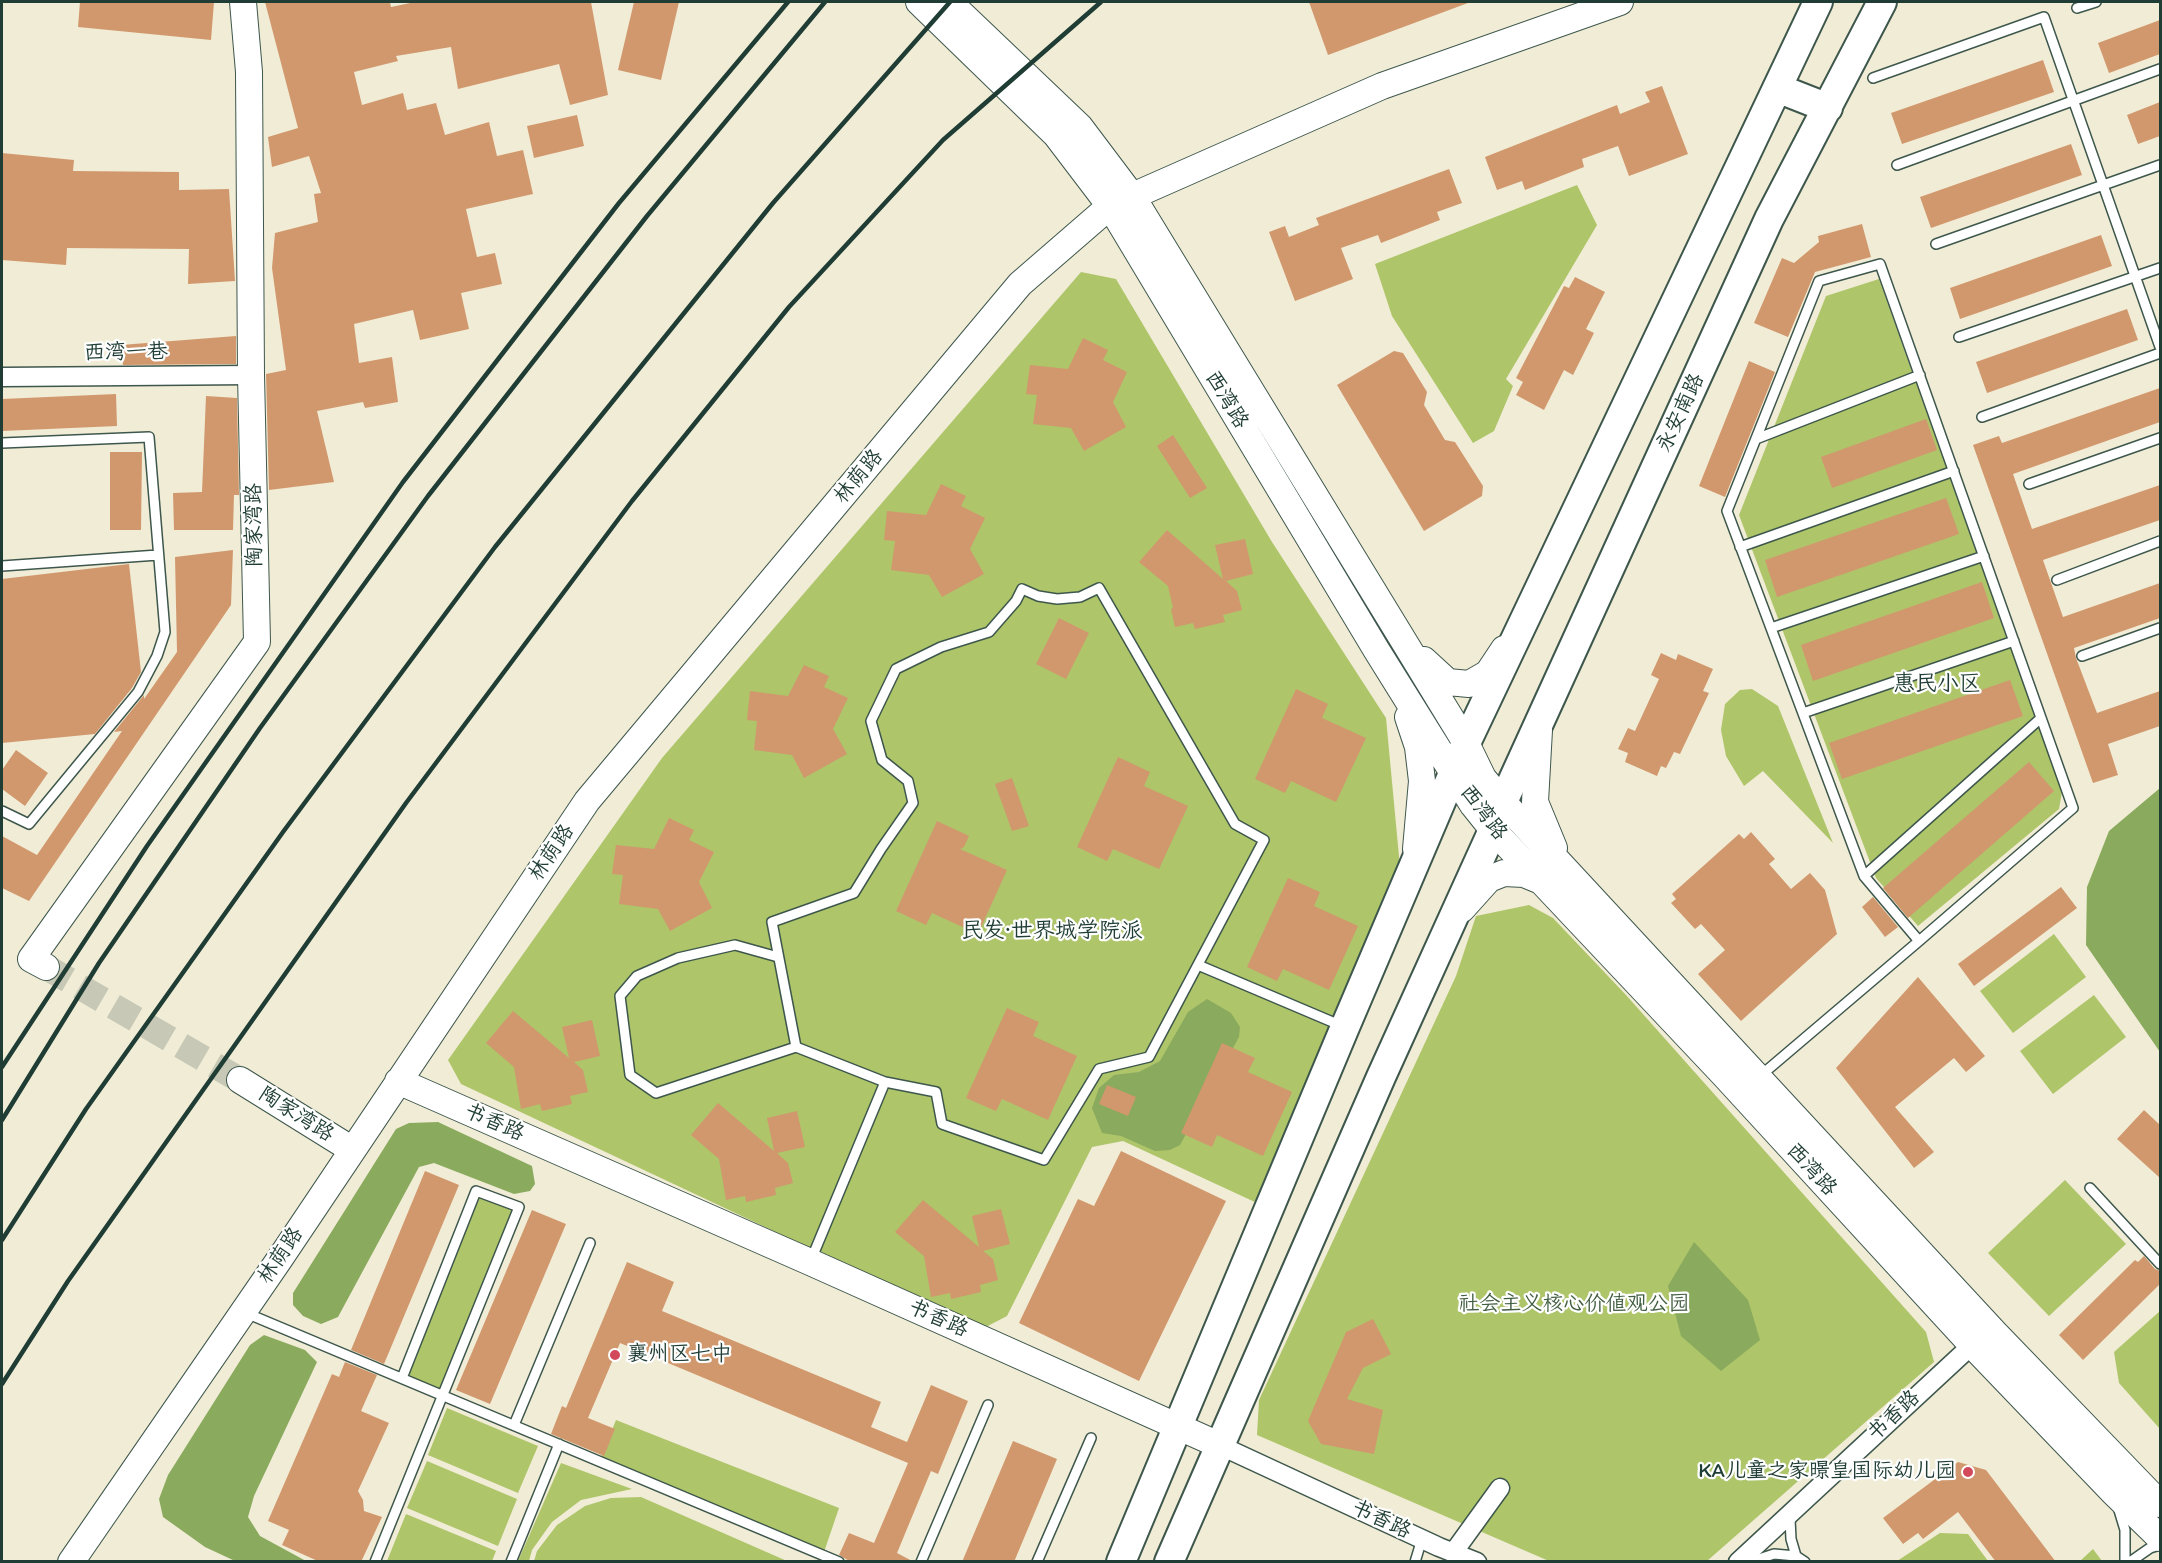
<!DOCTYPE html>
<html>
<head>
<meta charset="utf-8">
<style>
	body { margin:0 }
	#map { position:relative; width:2162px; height:1563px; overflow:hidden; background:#f1ecd6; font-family:Itim,sans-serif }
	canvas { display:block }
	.frame { position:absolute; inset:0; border:3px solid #1f3d34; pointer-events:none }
</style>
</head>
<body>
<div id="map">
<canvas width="2162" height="1563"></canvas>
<div class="frame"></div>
</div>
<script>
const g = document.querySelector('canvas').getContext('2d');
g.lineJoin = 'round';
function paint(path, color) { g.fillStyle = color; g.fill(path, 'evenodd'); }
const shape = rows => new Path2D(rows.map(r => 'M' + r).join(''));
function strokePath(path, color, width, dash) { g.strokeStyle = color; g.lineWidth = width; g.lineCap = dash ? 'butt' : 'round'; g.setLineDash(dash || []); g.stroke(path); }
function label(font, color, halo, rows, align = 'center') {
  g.font = font + ' Itim,"LXGW WenKai TC",sans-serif'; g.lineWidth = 4.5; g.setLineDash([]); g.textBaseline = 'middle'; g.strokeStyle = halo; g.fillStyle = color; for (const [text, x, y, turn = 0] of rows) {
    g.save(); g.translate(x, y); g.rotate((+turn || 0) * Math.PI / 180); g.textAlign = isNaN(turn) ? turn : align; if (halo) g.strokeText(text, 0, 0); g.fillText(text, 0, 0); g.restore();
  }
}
const green = shape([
	[1577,185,1597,225,1506,379,1513,386,1494,431,1473,443,1392,316,1375,264],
	[1081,272,1116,279,1272,542,1386,718,1400,867,1257,1203,1123,1141,1092,1147,1007,1316,982,1329,461,1084,448,1060,662,758],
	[1879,279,2062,792,2059,809,1918,926,1876,878,1739,515,1826,296],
	[1752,689,1778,706,1833,843,1763,771,1744,786,1726,756,1721,730,1725,704,1740,690],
	[1529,905,1553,918,1626,995,1926,1332,1934,1362,1707,1561,1549,1561,1257,1435,1259,1400,1456,976,1476,916],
	[2054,934,2086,977,2013,1033,1980,991],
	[2094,995,2126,1037,2053,1094,2020,1051],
	[2065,1180,2126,1244,2049,1316,1988,1253],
	[476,1191,519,1207,442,1395,402,1378],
	[2160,1311,2160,1429,2119,1383,2114,1352],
	[447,1408,538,1446,518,1493,428,1455],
	[616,1420,839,1508,823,1555,599,1462],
	[427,1461,517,1499,498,1546,407,1508],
	[561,1463,632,1489,581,1500,552,1522,532,1550,529,1561,518,1561],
	[641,1497,787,1561,534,1561,537,1551,557,1525,585,1506,611,1498],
	[406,1514,496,1551,492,1561,387,1561],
	[1940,1533,1968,1534,1988,1561,1897,1561],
	[2093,1549,2102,1561,2080,1561]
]);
const forest = shape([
	[2160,788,2160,1052,2086,945,2087,887,2109,831],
	[1207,999,1231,1013,1240,1027,1239,1037,1180,1145,1170,1150,1155,1151,1121,1136,1102,1133,1092,1108,1099,1088,1114,1075,1139,1072,1160,1061,1188,1012],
	[438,1122,532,1166,535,1184,530,1191,514,1194,434,1163,419,1167,338,1317,321,1324,303,1316,293,1305,293,1293,396,1129,409,1123],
	[1694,1242,1748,1300,1760,1340,1721,1371,1681,1336,1668,1286],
	[264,1335,305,1350,317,1362,254,1496,248,1517,260,1536,306,1561,235,1561,205,1547,163,1517,159,1499,168,1475,250,1345]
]);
const building = shape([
	[80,2,214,2,211,40,78,27],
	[265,2,390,2,391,7,415,2,591,2,608,95,570,105,559,64,458,89,451,47,396,56,398,61,354,72,362,105,403,93,407,110,436,103,445,135,489,122,497,156,523,150,533,194,466,209,477,257,495,253,502,284,461,293,469,329,420,340,413,310,354,324,359,363,392,357,398,402,365,408,363,402,317,411,334,482,269,490,266,374,286,370,272,268,275,233,318,222,314,194,321,193,309,156,272,167,268,137,298,128],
	[634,2,679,2,661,80,618,70],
	[1309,2,1468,2,1468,3,1328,55],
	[2160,20,2160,54,2109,73,2098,43],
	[2043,60,2054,92,1902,144,1891,113],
	[1662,86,1688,154,1629,176,1618,146,1582,159,1584,167,1525,190,1522,181,1497,190,1485,157,1617,105,1620,114,1650,102,1645,92],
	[2160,102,2160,136,2138,144,2127,115],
	[577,115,584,146,534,158,527,126],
	[2071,144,2082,175,1931,228,1920,197],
	[2,153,74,160,73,171,179,172,179,190,229,189,235,281,188,284,189,249,67,248,66,265,2,260],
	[1449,169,1462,203,1437,212,1440,220,1381,243,1378,235,1341,248,1353,279,1295,301,1269,232,1285,226,1289,237,1319,225,1316,218],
	[1862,224,1871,257,1815,272,1788,337,1754,323,1782,258,1794,263,1819,242,1818,236],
	[2101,235,2112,266,1960,319,1950,288],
	[1575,277,1605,292,1586,329,1594,333,1573,375,1564,370,1544,410,1516,395,1523,382,1516,378,1564,286,1569,288],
	[2127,309,2138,340,1987,393,1976,362],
	[236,336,236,364,123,365,121,345],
	[1083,338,1108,350,1103,360,1127,372,1113,402,1126,427,1084,451,1071,428,1033,424,1037,395,1026,394,1030,365,1068,369],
	[1394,351,1403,353,1427,392,1424,405,1445,440,1455,442,1483,486,1482,496,1424,531,1337,385],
	[1749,361,1775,372,1725,497,1699,486],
	[2160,388,2160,422,2013,474,2032,529,2160,485,2160,520,2043,560,2063,617,2160,583,2160,618,2074,648,2076,658,2097,713,2160,691,2160,726,2108,744,2118,775,2093,783,1973,445,1999,436,2002,443],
	[116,394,117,426,2,431,2,399],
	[206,396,237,398,239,495,234,495,233,530,174,530,173,493,202,492],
	[1926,419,1937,450,1832,488,1821,457],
	[1173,435,1207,488,1190,498,1157,446],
	[110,452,142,452,141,530,110,530],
	[941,484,966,496,961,506,985,518,970,549,984,574,942,597,929,575,891,570,895,541,884,540,887,511,926,515],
	[1946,498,1959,534,1777,597,1765,560],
	[1167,530,1223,579,1215,545,1245,539,1253,574,1226,581,1237,591,1242,610,1223,615,1225,622,1195,629,1193,623,1175,627,1171,609,1173,608,1168,586,1139,562],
	[233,550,231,605,29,901,2,888,2,836,37,855,122,731,114,732,144,695,144,699,177,652,175,557],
	[129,564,141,672,132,688,95,734,2,743,2,579],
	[1982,582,1994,618,1813,681,1801,645],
	[1059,618,1089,633,1066,679,1036,664],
	[1661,653,1676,660,1678,654,1713,669,1703,691,1709,693,1680,754,1674,752,1666,768,1661,766,1657,776,1625,762,1628,753,1618,749,1628,728,1635,731,1659,679,1651,675],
	[804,665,829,676,824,687,848,698,833,729,847,754,804,778,792,755,754,750,757,721,747,720,750,691,788,696],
	[2010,680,2023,716,1842,779,1829,743],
	[1296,689,1328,704,1322,718,1366,738,1336,802,1291,781,1285,793,1255,779],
	[16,750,48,773,25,806,2,789,2,770],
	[1118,757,1150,772,1144,786,1188,806,1159,869,1113,849,1107,861,1077,847],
	[2029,762,2054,791,1908,918,1883,888],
	[1012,778,1029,826,1012,831,995,784],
	[669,818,694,830,689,840,714,852,699,882,712,908,670,931,658,909,619,904,623,875,612,874,616,845,654,849],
	[937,821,969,836,964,847,960,849,1007,870,978,934,932,913,926,925,896,911],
	[1751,832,1775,859,1769,864,1791,889,1810,873,1825,890,1837,934,1741,1021,1698,974,1725,950,1701,924,1695,929,1671,903,1676,899,1672,894,1739,834,1744,839],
	[1288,878,1320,892,1314,906,1358,926,1329,990,1283,969,1277,981,1247,967],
	[2061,887,2077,908,1974,986,1958,964],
	[1873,897,1898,927,1885,937,1862,907],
	[1918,977,1985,1056,1966,1072,1954,1058,1895,1107,1934,1152,1914,1168,1836,1068],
	[1007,1008,1039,1022,1033,1036,1077,1056,1048,1120,1002,1099,996,1111,966,1098],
	[513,1011,569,1058,562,1027,592,1020,600,1056,574,1062,583,1070,588,1092,570,1096,572,1104,542,1111,540,1104,521,1109,514,1067,486,1043],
	[1222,1043,1255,1058,1248,1072,1292,1092,1263,1156,1217,1135,1212,1147,1181,1133],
	[1107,1085,1136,1097,1128,1116,1099,1104],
	[718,1103,774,1151,767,1118,797,1111,805,1147,777,1153,788,1163,793,1183,775,1188,776,1195,746,1202,745,1196,726,1200,719,1159,691,1135],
	[2144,1110,2160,1125,2160,1178,2117,1139],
	[1121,1151,1226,1201,1139,1381,1019,1323,1078,1199,1094,1206],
	[425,1171,459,1185,384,1364,351,1350],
	[923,1200,979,1247,972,1216,1001,1209,1010,1244,983,1251,993,1259,998,1280,980,1285,981,1292,951,1299,950,1293,931,1297,924,1256,895,1232],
	[532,1210,566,1224,490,1404,456,1390],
	[2144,1256,2155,1269,2160,1271,2160,1284,2083,1360,2059,1335,2135,1260,2138,1262],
	[627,1262,674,1282,662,1311,881,1402,871,1427,907,1442,931,1385,968,1401,938,1474,931,1471,897,1553,914,1562,851,1562,839,1555,849,1533,874,1543,908,1463,620,1343,588,1418,615,1429,604,1456,551,1434,562,1406,566,1408],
	[1373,1319,1391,1354,1363,1368,1347,1399,1383,1410,1374,1454,1321,1444,1308,1421,1346,1332],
	[345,1362,377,1375,361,1411,389,1423,358,1491,363,1500,364,1511,382,1517,361,1562,320,1562,282,1545,289,1530,268,1521,332,1374,339,1377],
	[1013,1441,1057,1459,1014,1562,962,1562],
	[1958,1462,1986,1470,2056,1562,1996,1562,1958,1512,1923,1539,1918,1533,1903,1544,1883,1518]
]);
const secondaryTunnel = shape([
	[46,967,240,1080]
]);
const lane = shape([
	[2077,8,2096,2],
	[1873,78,2044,17,2160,347],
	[1897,165,2160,69],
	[1936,244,2160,165],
	[1959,337,2160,268],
	[1982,417,2160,353],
	[1756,439,1920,375],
	[2,443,149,437,165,632,157,656,138,692,29,824,2,811],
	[2029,484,2160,438],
	[1740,547,1954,471],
	[2,566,158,555],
	[2057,580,2160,541],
	[1771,628,1984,556],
	[2082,656,2160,628],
	[1803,713,2014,641],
	[1864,876,2041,718],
	[778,957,735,945,678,958,637,976,620,996,630,1075,656,1093,796,1047],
	[1198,965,1342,1026],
	[1759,1077,1919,941,2073,808,1880,264,1819,281,1727,511,1864,876,1919,941],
	[2090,1188,2160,1264],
	[811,1260,885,1082,796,1047,772,922,854,893,881,849,913,803,908,781,882,760,871,721,896,669,941,647,989,632,1016,601,1022,589,1038,596,1057,599,1080,597,1099,588,1235,824,1264,840,1149,1057,1099,1069,1044,1160,942,1124,936,1092,885,1082],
	[246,1313,839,1562],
	[514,1425,590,1243],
	[2118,1507,2125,1530,2125,1562],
	[1792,1515,1790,1519,1791,1539,1796,1556],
	[375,1562,519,1207,476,1191,402,1378],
	[511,1562,559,1444],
	[921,1562,988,1405],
	[1037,1562,1091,1438],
	[1415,1562,1422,1539],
	[1750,1562,1774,1554,1796,1556,1805,1562],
	[2130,1562,2150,1548,2160,1545]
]);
const street = shape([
	[2,377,251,375],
	[1219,1445,1439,1547,1477,1562],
	[1453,1553,1500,1488],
	[1738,1562,1972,1345]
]);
const secondary = shape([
	[919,2,1056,135,1110,206,1377,651,1473,805,1493,830,1724,1075,1972,1345,2114,1493,2160,1538],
	[949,2,1080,127,1132,196,1466,743,1483,778,1503,802,1995,1333,2160,1504],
	[1424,660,1448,682,1469,684,1488,673,1504,649],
	[1408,717,1418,747,1422,781,1416,849],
	[1539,730,1535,802,1554,848],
	[1462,909,1489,879,1504,873,1524,874,1541,881],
	[46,967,31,959,257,642,251,375,249,72,243,2],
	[240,1080,351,1149],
	[398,1081,810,1262,1219,1445],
	[71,1562,279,1260,587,801,1020,284,1110,206,1382,86,1620,2]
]);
const primary = shape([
	[1777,88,1828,108],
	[1121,1562,1345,1027,1466,743,1818,2],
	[1169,1562,1381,1077,1493,830,1503,802,1769,219,1882,2]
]);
const rail = shape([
	[2,1067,147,846,403,482,619,203,788,2],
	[2,1120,99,963,260,728,428,496,647,216,825,2],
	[2,1240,86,1109,283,832,495,547,773,203,950,2],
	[2,1384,68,1281,406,803,632,501,789,307,943,140,1101,2]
]);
const markers = [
	[615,1355,6,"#d1495b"],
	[1968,1472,6,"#d1495b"]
];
const streetNames = [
	["西湾一巷",126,353,-1],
	["西湾路",1226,400,59],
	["永安南路",1681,413,-65],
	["林荫路",859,477,-50],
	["陶家湾路",255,525,-91],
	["西湾路",1483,813,53],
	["林荫路",552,853,-56],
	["陶家湾路",296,1115,32],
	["书香路",494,1123,24],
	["西湾路",1811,1170,47],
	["林荫路",281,1256,-56],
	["书香路",938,1319,24],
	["书香路",1894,1416,-43],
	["书香路",1381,1520,25]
];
const parkNames = [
	["社会主义核心价值观公园",1574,1305]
];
const poiNames = [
	["襄州区七中",627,1355],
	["KA儿童之家暻皇国际幼儿园",1956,1472,"right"]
];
const neighbourhoodNames = [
	["惠民小区",1937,684],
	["民发·世界城学院派",1052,931]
];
paint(green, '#aec56a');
paint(forest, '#8aaa5e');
paint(building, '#d1986d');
strokePath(secondaryTunnel, '#c7c9b6', 26, [26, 13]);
strokePath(lane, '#3e574c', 12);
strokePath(street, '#3e574c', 21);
strokePath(secondary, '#3e574c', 28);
strokePath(primary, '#3e574c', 32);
strokePath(lane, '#fff', 9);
strokePath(street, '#fff', 18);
strokePath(secondary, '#fff', 26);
strokePath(primary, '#fff', 28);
strokePath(rail, '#1f3d34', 4.5);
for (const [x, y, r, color] of markers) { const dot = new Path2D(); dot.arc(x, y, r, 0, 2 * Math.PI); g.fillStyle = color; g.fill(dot); strokePath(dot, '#fff', 2); }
label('21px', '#1f3d34', '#fff', streetNames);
label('21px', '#435f42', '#fff', parkNames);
label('21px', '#1f3d34', '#fff', poiNames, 'left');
label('22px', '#1f3d34', '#fff', neighbourhoodNames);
</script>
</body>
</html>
